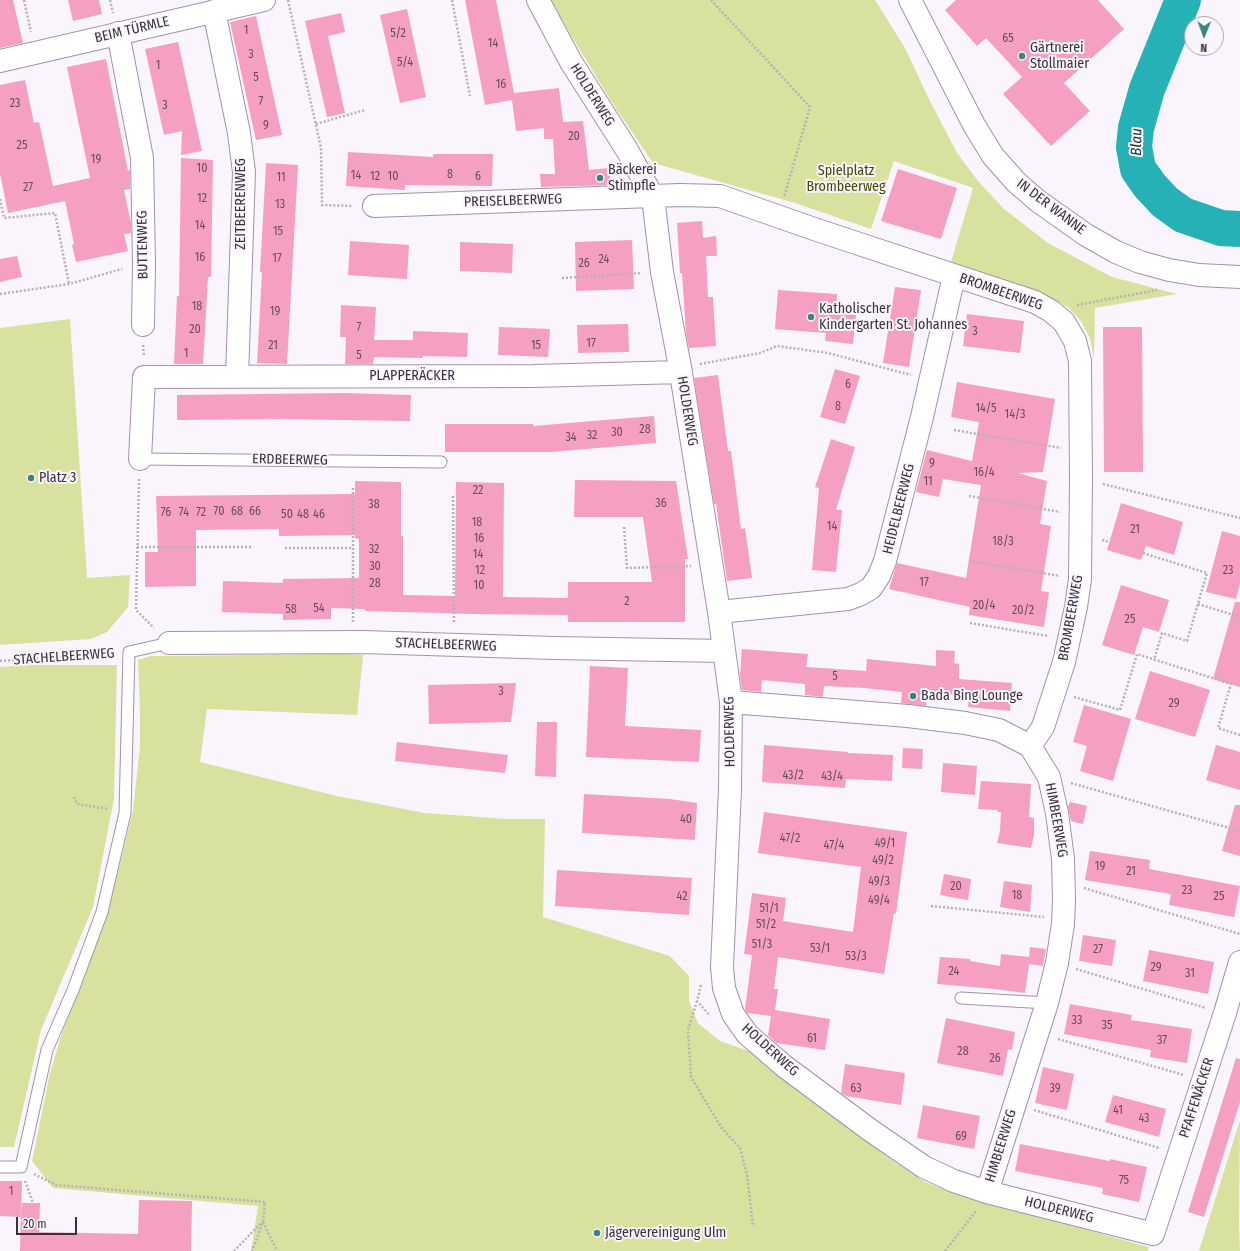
<!DOCTYPE html>
<html>
<head>
<meta charset="utf-8">
<style>
	body { margin:0 }
	#map { position:relative; width:1240px; height:1251px; overflow:hidden; background:#faf5fc; font-family:"Fira Sans Condensed",sans-serif }
	canvas { display:block }
	.north { position:absolute; left:1184px; top:16px; width:40px; height:40px; box-sizing:border-box; background:#faf5fc; border:1px solid #ada7b0; border-radius:50%; rotate:181deg; font-size:11px; font-weight:700; line-height:16px; text-align:center; color:#39313d }
	.north::after { content:''; display:block; margin:auto; width:14px; height:18px; background:#3c847f; clip-path:polygon(50% 0,100% 100%,50% 72%,0 100%) }
	.scale { position:absolute; left:16px; top:1217px; width:61px; height:18px; box-sizing:border-box; border:2px solid #39313d; border-top:0; padding-left:5px; font-size:12px; line-height:14px; white-space:nowrap; color:#39313d; -webkit-text-stroke:3px #faf5fc; paint-order:stroke }
</style>
</head>
<body>
<div id="map">
<canvas width="1240" height="1251"></canvas>
<div class="north">N</div>
<div class="scale">20 m</div>
</div>
<script>
const g = document.querySelector('canvas').getContext('2d');
g.lineJoin = 'round';
function paint(path, color) { g.fillStyle = color; g.fill(path, 'evenodd'); }
const shape = rows => new Path2D(rows.map(r => 'M' + r).join(''));
function strokePath(path, color, width, dash) { g.strokeStyle = color; g.lineWidth = width; g.lineCap = dash ? 'butt' : 'round'; g.setLineDash(dash || []); g.stroke(path); }
function label(font, color, halo, rows, align = 'center') {
  g.font = font + ' "Fira Sans Condensed",sans-serif'; g.lineWidth = 4; g.setLineDash([]); g.textBaseline = 'middle'; g.strokeStyle = halo; g.fillStyle = color; for (const [text, x, y, turn = 0] of rows) {
    g.save(); g.translate(x, y); g.rotate((+turn || 0) * Math.PI / 180); g.textAlign = isNaN(turn) ? turn : align; if (halo) g.strokeText(text, 0, 0); g.fillText(text, 0, 0); g.restore();
  }
}
const green = shape([
	[551,0,875,0,905,48,928,97,957,153,978,181,1004,209,1048,243,1112,277,1177,294,1095,308,1094,360,1090,338,1081,321,1069,308,1057,301,1025,287,951,262,973,188,894,161,871,229,795,203,653,163,611,101,572,37],
	[70,319,87,578,130,575,128,607,107,632,91,639,0,645,0,328],
	[342,654,363,655,357,715,207,709,200,762,337,796,425,813,507,819,545,819,543,917,670,956,689,976,689,1001,698,1023,720,1041,757,1054,801,1093,893,1161,925,1182,957,1194,1149,1247,1148,1251,251,1251,258,1206,53,1188,32,1161,50,1073,61,1036,104,922,118,873,133,810,140,747,140,712,138,660,151,656,178,656],
	[26,665,117,665,114,799,93,907,41,1030,14,1147,0,1147,0,667],
	[1240,1120,1239,1225,1240,1251,1199,1251]
]);
const river = shape([
	[1183,0,1147,89,1136,128,1134,147,1138,169,1150,186,1165,202,1183,215,1221,228,1240,229]
]);
const building = shape([
	[0,0,13,0,23,43,0,48],
	[68,0,99,0,102,14,73,21],
	[465,0,496,0,514,93,559,88,563,122,583,121,589,170,609,168,611,185,541,187,540,174,555,174,553,139,544,139,544,128,516,131,512,100,485,105],
	[956,0,1098,0,1124,29,1064,83,1090,111,1051,146,1003,94,1022,77,986,38,977,46,945,10],
	[407,9,426,97,400,103,380,15],
	[341,13,345,32,328,36,345,113,327,117,305,21],
	[256,16,282,135,256,140,230,22],
	[178,42,202,151,181,155,182,131,164,135,145,49],
	[106,59,128,171,130,170,130,189,124,190,131,223,131,233,124,234,128,251,76,262,72,245,74,244,65,201,8,213,0,174,0,85,25,80,34,123,39,122,53,186,90,178,67,67],
	[348,152,433,157,433,154,493,154,492,186,405,185,405,190,346,186],
	[181,158,213,160,211,277,208,277,203,364,174,364,177,296,179,296],
	[266,163,298,165,287,364,257,363,262,272,260,272],
	[898,169,957,188,941,239,881,221],
	[702,221,703,238,716,236,717,256,706,256,708,297,713,297,716,346,689,348,686,333,682,273,680,273,677,223],
	[632,240,634,289,576,291,575,242],
	[350,241,409,245,407,279,348,275],
	[460,242,513,244,512,273,460,271],
	[17,256,22,277,0,282,0,259],
	[895,287,921,290,909,367,883,363],
	[778,290,837,294,836,313,856,315,853,344,825,341,826,333,775,329],
	[341,305,376,307,374,340,413,340,413,331,468,333,467,357,423,356,423,358,374,357,373,364,345,364,346,337,340,337],
	[967,314,1024,321,1020,353,963,346],
	[628,324,629,352,578,353,577,325],
	[499,327,550,329,548,357,498,355],
	[1103,327,1142,327,1143,472,1104,472],
	[835,369,860,376,845,424,820,417],
	[718,375,728,451,731,451,741,529,745,528,752,578,727,581,716,504,714,504,694,378],
	[957,382,1055,399,1043,472,1017,473,1047,481,1040,524,1051,526,1041,591,1049,592,1044,627,969,615,970,607,889,589,897,563,966,578,981,485,943,479,939,497,916,492,927,450,972,461,979,422,951,417],
	[344,393,411,395,410,421,278,419,177,420,177,395],
	[654,416,656,443,551,452,445,452,445,424,533,424,533,426],
	[831,439,855,447,836,510,842,510,836,572,812,570,819,488,815,487],
	[575,480,676,481,688,559,685,559,685,622,568,622,568,615,474,614,365,611,365,609,331,608,331,619,283,620,283,614,222,612,223,581,283,583,283,579,359,578,359,539,355,538,355,535,279,536,279,529,196,530,196,586,145,587,145,552,158,552,156,496,355,494,355,481,401,482,401,536,403,536,403,595,455,596,456,482,504,483,503,597,568,598,568,582,652,582,643,517,574,517],
	[1121,503,1183,522,1174,555,1146,546,1141,560,1107,550],
	[1222,531,1240,536,1240,583,1236,599,1206,592],
	[1121,585,1169,600,1159,632,1143,627,1134,655,1102,645],
	[1235,602,1240,602,1240,687,1213,679],
	[742,649,808,654,806,667,866,671,867,659,936,666,936,650,955,651,954,663,959,664,959,679,1012,683,1010,711,968,707,969,696,938,693,937,695,927,695,926,706,901,703,902,692,865,688,824,686,823,697,805,695,805,684,762,680,761,692,742,690,740,675],
	[590,666,628,668,625,726,701,730,699,762,586,757],
	[1150,671,1210,690,1195,737,1135,719],
	[516,683,511,722,429,724,428,685],
	[1084,705,1131,719,1113,781,1080,771,1087,746,1073,742],
	[537,722,557,722,556,777,535,776],
	[397,742,508,755,505,773,395,761],
	[764,745,848,752,848,753,893,755,892,781,846,779,845,788,762,782],
	[1216,745,1240,752,1240,790,1206,780],
	[903,748,923,749,922,769,902,768],
	[943,763,977,766,975,795,941,792],
	[981,781,1031,784,1029,817,1034,818,1034,835,1031,848,997,843,1000,831,1001,812,997,812,998,810,978,809],
	[584,794,670,799,697,803,695,840,582,833],
	[1070,802,1087,806,1083,824,1071,821,1068,807],
	[1235,805,1240,805,1240,856,1222,851],
	[764,812,907,832,896,914,894,913,884,974,778,957,774,989,778,989,775,1010,830,1019,825,1050,776,1043,768,1035,771,1016,747,1013,745,1009,752,955,744,954,752,893,786,898,783,921,853,932,861,867,758,853],
	[1090,851,1150,860,1149,869,1240,886,1234,917,1169,905,1171,894,1085,880],
	[557,870,692,878,689,915,555,906],
	[944,874,971,879,968,900,940,895],
	[1004,881,1032,885,1030,912,1000,907],
	[1083,935,1116,940,1112,966,1079,961],
	[1030,947,1046,949,1043,966,1029,964,1025,993,995,989,937,984,940,957,970,959,970,961,1000,966,1001,954,1029,957],
	[1149,950,1214,962,1208,994,1143,981],
	[1070,1004,1132,1015,1131,1020,1192,1029,1187,1063,1150,1057,1151,1050,1064,1034],
	[946,1018,1015,1032,1012,1050,1008,1049,1003,1076,937,1063],
	[1236,1058,1240,1059,1240,1102,1204,1217,1188,1212],
	[845,1064,905,1073,901,1105,846,1096,841,1093],
	[1043,1067,1074,1074,1067,1110,1035,1103],
	[1113,1095,1166,1109,1159,1137,1105,1122],
	[923,1105,980,1116,974,1149,917,1138],
	[1020,1144,1110,1161,1110,1159,1147,1167,1139,1202,1102,1194,1103,1188,1015,1171],
	[0,1181,22,1181,21,1217,0,1216],
	[139,1200,192,1201,191,1251,20,1251,21,1203,40,1203,39,1232,138,1234]
]);
const path = shape([
	[24,0,31,32],
	[110,0,113,13],
	[288,0,321,148,322,205,353,206],
	[452,0,470,96],
	[711,0,810,107,784,197],
	[316,124,365,110],
	[0,199,4,218,55,213,69,284],
	[562,278,642,273],
	[0,294,69,284,122,269],
	[1077,305,1157,290],
	[143,345,144,356],
	[700,364,760,353,777,346,828,353,911,375],
	[954,430,1061,448],
	[139,479,136,610,154,628],
	[1103,484,1240,518],
	[353,488,353,622],
	[453,496,454,624],
	[969,496,1060,512],
	[624,527,627,568,691,566],
	[1102,540,1109,542],
	[137,547,252,547],
	[285,548,353,548],
	[1143,553,1207,573,1187,641,1162,633,1154,660],
	[969,561,1060,576],
	[1198,604,1240,617],
	[970,623,1048,636],
	[0,661,113,653],
	[1074,697,1120,710,1137,654,1231,684,1218,728,1240,735],
	[1071,783,1240,831],
	[74,797,77,804,109,809],
	[1084,888,1240,934],
	[931,906,1044,917],
	[1076,969,1206,1008],
	[701,985,697,1001,710,1016],
	[697,1001,688,1030,691,1077,721,1127,740,1148,747,1175,753,1226],
	[1058,1039,1184,1075],
	[1034,1110,1159,1148],
	[34,1174,56,1185,265,1202,263,1222,252,1251],
	[25,1181,33,1203],
	[263,1222,277,1251],
	[234,1251,261,1223],
	[945,1251,976,1211]
]);
const lane = shape([
	[140,459,441,462],
	[961,998,1047,1003],
	[0,1167,21,1167,47,1050,73,990,102,912,125,813,129,652,169,643]
]);
const street = shape([
	[538,0,571,62,627,150,653,197,662,272,680,367,719,612,731,702,730,789,722,967,724,988,733,1014,747,1034,784,1066,870,1130,924,1167,954,1181,987,1192,1153,1234,1225,1013,1240,962],
	[214,11,239,133,244,172,237,377],
	[118,33,142,158,144,264,143,325],
	[0,61,264,0],
	[374,206,680,195,720,196,817,230,1035,302,1051,311,1064,322,1075,341,1080,361,1081,479,1080,579,1076,607,1064,662,1043,727,1030,746],
	[140,459,144,377,534,376,681,372],
	[719,612,848,599,861,594,871,588,879,576,885,561,922,417,954,276],
	[169,643,363,642,554,648,724,651],
	[731,702,908,716,965,723,999,730,1030,746,1049,777,1057,813,1063,859,1064,900,1063,924,1057,963,1047,1003,987,1192]
]);
const secondary = shape([
	[910,0,974,125,993,156,1016,182,1038,201,1086,235,1116,252,1140,262,1169,270,1199,275,1240,277]
]);
const markers = [
	[1022,56,4,"#3c847f"],
	[600,178,4,"#3c847f"],
	[811,317,4,"#3c847f"],
	[31,478,4,"#3c847f"],
	[913,696,4,"#3c847f"],
	[597,1233,4,"#3c847f"]
];
const numberNames = [
	["1",246,31],
	["5/2",398,34],
	["65",1008,39],
	["14",493,44],
	["3",251,55],
	["5/4",405,63],
	["1",158,66],
	["5",256,78],
	["16",501,85],
	["7",261,102],
	["23",15,104],
	["3",165,106],
	["9",266,126],
	["20",574,137],
	["25",22,146],
	["19",96,160],
	["10",202,169],
	["8",450,175],
	["14",356,176],
	["12",375,177],
	["10",393,177],
	["6",478,177],
	["11",281,178],
	["27",28,188],
	["12",202,199],
	["13",280,205],
	["14",200,226],
	["15",278,232],
	["16",200,258],
	["17",277,259],
	["24",604,260],
	["26",584,264],
	["18",197,307],
	["19",275,312],
	["7",359,328],
	["20",195,330],
	["3",975,332],
	["17",591,344],
	["21",273,346],
	["15",536,346],
	["1",186,354],
	["5",359,356],
	["6",848,385],
	["8",838,407],
	["14/5",986,409],
	["14/3",1015,415],
	["28",645,430],
	["30",617,433],
	["32",592,436],
	["34",571,438],
	["9",932,464],
	["16/4",984,473],
	["11",928,482],
	["22",478,491],
	["36",661,504],
	["38",374,505],
	["70",219,512],
	["68",237,512],
	["66",255,512],
	["76",166,513],
	["74",184,513],
	["72",201,513],
	["50",287,515],
	["48",303,515],
	["46",319,515],
	["18",477,523],
	["14",832,527],
	["21",1135,530],
	["16",479,539],
	["18/3",1003,542],
	["32",374,550],
	["14",478,555],
	["30",375,567],
	["12",480,571],
	["23",1228,571],
	["17",924,583],
	["28",375,584],
	["10",479,586],
	["2",627,602],
	["20/4",984,606],
	["54",319,609],
	["58",291,610],
	["20/2",1023,611],
	["25",1130,620],
	["5",835,677],
	["3",501,692],
	["29",1174,704],
	["43/2",793,776],
	["43/4",832,777],
	["40",686,820],
	["47/2",790,839],
	["49/1",885,844],
	["47/4",834,846],
	["49/2",883,861],
	["19",1100,867],
	["21",1131,872],
	["49/3",879,882],
	["20",956,887],
	["23",1187,891],
	["18",1017,896],
	["42",682,897],
	["25",1219,897],
	["49/4",879,901],
	["51/1",769,909],
	["51/2",766,925],
	["51/3",762,945],
	["53/1",820,949],
	["27",1098,950],
	["53/3",856,957],
	["29",1156,968],
	["24",954,972],
	["31",1190,974],
	["33",1077,1021],
	["35",1107,1026],
	["61",812,1039],
	["37",1162,1041],
	["28",963,1052],
	["26",995,1059],
	["63",856,1089],
	["39",1055,1089],
	["41",1118,1111],
	["43",1144,1119],
	["69",961,1137],
	["75",1124,1181],
	["1",11,1192]
];
const streetNames = [
	["BEIM TÜRMLE",132,30,-13],
	["HOLDERWEG",592,95,58],
	["PREISELBEERWEG",513,201,-2],
	["ZEITBEERENWEG",241,204,-90],
	["IN DER WANNE",1051,207,37],
	["BUTTENWEG",143,245,-91],
	["BROMBEERWEG",1001,292,19],
	["PLAPPERÄCKER",412,376],
	["HOLDERWEG",687,411,81],
	["ERDBEERWEG",290,460,1],
	["HEIDELBEERWEG",899,509,-76],
	["BROMBEERWEG",1071,618,-80],
	["STACHELBEERWEG",446,645,2],
	["STACHELBEERWEG",64,657,-4],
	["HOLDERWEG",730,732,-91],
	["HIMBEERWEG",1056,820,80],
	["HOLDERWEG",770,1050,42],
	["PFAFFENÄCKER",1197,1098,-72],
	["HIMBEERWEG",1001,1146,-73],
	["HOLDERWEG",1059,1210,14]
];
const poiNames = [
	["Gärtnerei",1030,48],
	["Stollmaier",1030,64],
	["Bäckerei",608,170],
	["Stimpfle",608,186],
	["Katholischer",819,309],
	["Kindergarten St. Johannes",819,325],
	["Platz 3",39,478],
	["Bada Bing Lounge",921,696],
	["Jägervereinigung Ulm",605,1233]
];
const parkNames = [
	["Spielplatz",846,171],
	["Brombeerweg",846,187]
];
const waterNames = [
	["Blau",1137,142,-89]
];
paint(green, '#d9e19e');
strokePath(river, '#25b1b6', 36);
paint(building, '#f59fc1');
strokePath(lane, '#a390ad', 13);
strokePath(street, '#a390ad', 24);
strokePath(secondary, '#a390ad', 24);
strokePath(path, '#b6b0b9', 2.5, [2, 2]);
strokePath(lane, '#fff', 11);
strokePath(street, '#fff', 22);
strokePath(secondary, '#fff', 22);
for (const [x, y, r, color] of markers) { const dot = new Path2D(); dot.arc(x, y, r, 0, 2 * Math.PI); g.fillStyle = color; g.fill(dot); strokePath(dot, '#faf5fc', 1.5); }
label('12px', '#684c5e', null, numberNames);
label('14px', '#39313d', '#faf5fc', streetNames);
label('14px', '#39313d', '#faf5fc', poiNames, 'left');
label('14px', '#424701', '#faf5fc', parkNames);
label('italic 15px', '#1a3131', '#faf5fc', waterNames);
</script>
</body>
</html>
